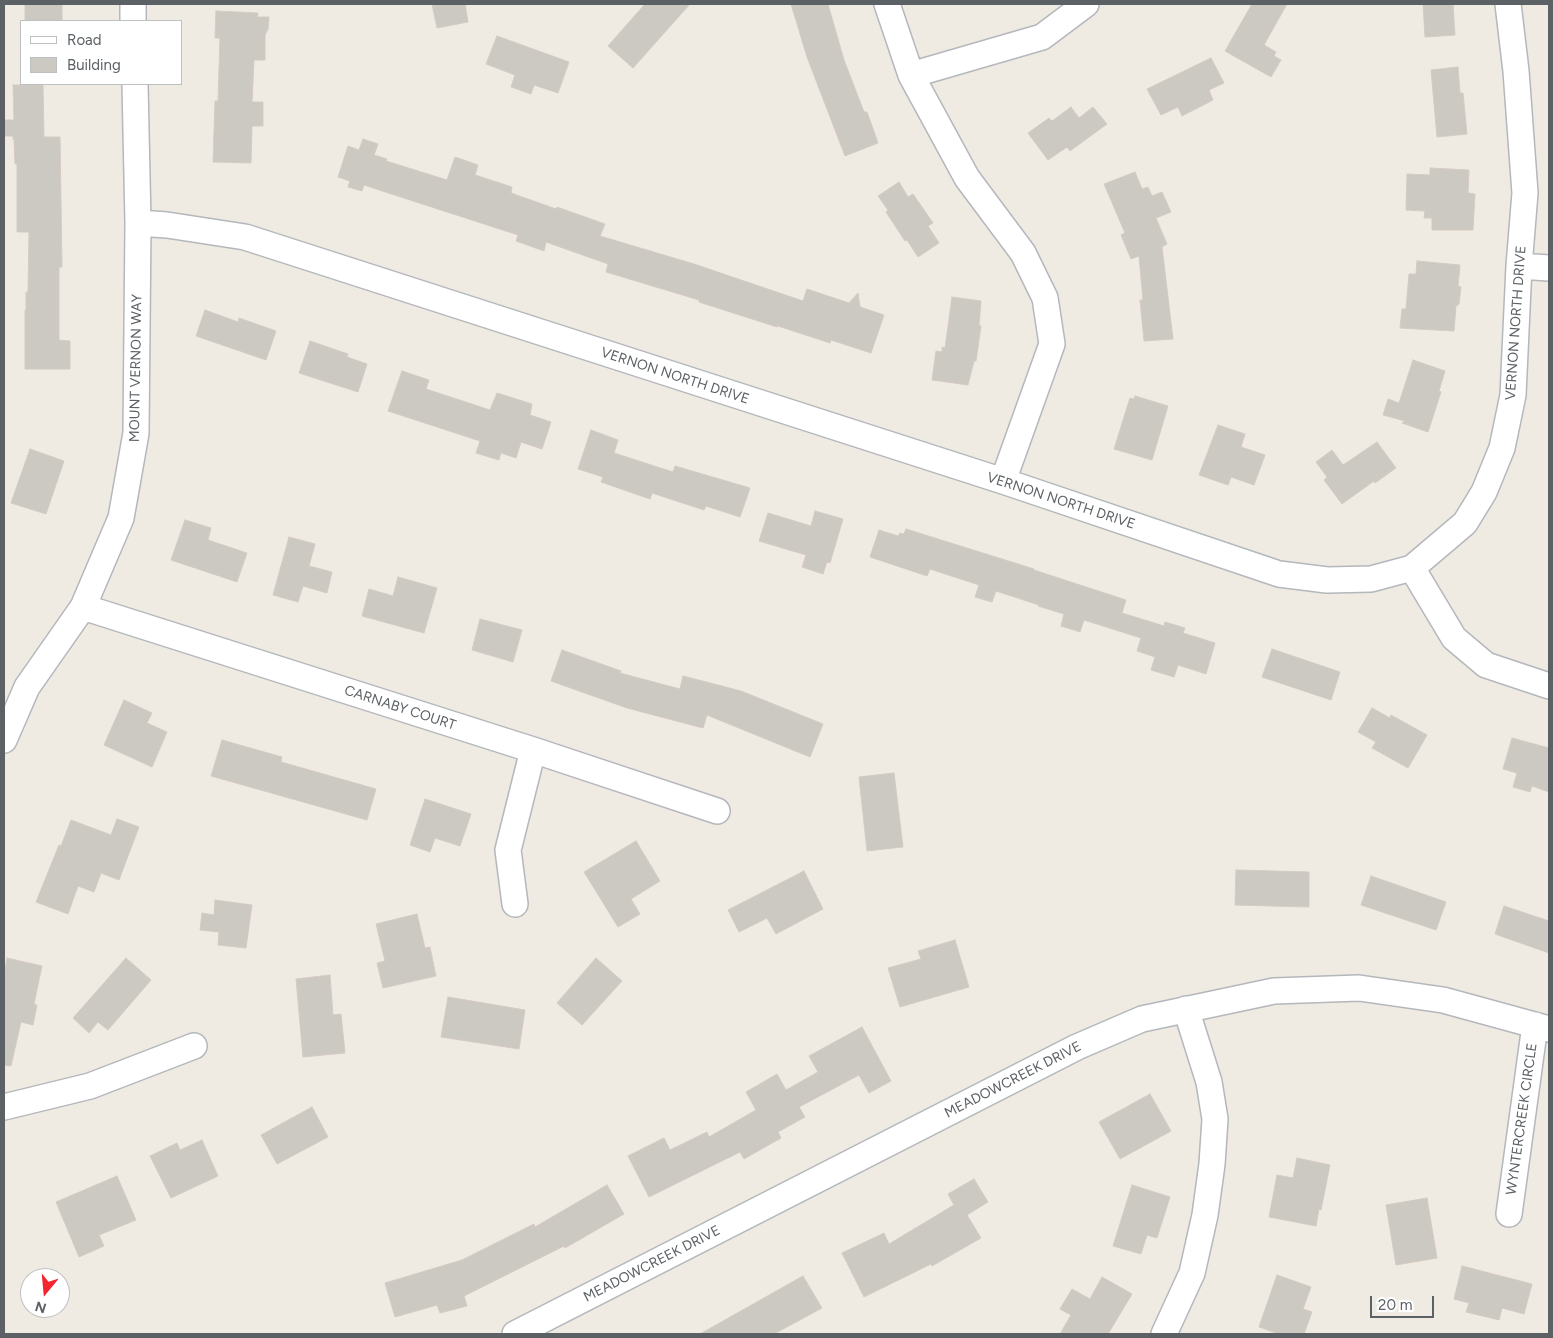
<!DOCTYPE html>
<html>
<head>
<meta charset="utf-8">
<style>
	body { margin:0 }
	#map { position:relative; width:1553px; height:1338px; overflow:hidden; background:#efebe3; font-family:Figtree,sans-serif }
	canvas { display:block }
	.frame { position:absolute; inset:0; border:5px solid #5b6165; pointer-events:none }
	.legend { position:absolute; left:20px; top:20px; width:162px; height:65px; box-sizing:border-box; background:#fff; border:1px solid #bdc0c1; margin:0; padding:6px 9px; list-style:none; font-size:15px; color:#5b6165 }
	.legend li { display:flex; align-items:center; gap:10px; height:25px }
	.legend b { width:25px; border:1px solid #bdc0c1 }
	.north { position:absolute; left:20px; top:1268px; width:50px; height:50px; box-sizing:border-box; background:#fff; border:1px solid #bdc0c1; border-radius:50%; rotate:197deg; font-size:14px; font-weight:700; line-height:20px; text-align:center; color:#5b6165 }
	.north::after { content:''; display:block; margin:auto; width:18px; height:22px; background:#f42431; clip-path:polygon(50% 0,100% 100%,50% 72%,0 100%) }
	.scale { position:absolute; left:1370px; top:1296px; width:64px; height:22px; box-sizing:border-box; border:2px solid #5b6165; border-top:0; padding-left:6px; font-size:15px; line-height:18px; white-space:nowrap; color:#5b6165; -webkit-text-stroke:4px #fff; paint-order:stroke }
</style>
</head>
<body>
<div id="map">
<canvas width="1553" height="1338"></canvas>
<div class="frame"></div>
<ul class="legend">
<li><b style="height:6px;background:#fff"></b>Road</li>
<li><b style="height:14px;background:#ccc8c2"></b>Building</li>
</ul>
<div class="north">N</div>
<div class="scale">20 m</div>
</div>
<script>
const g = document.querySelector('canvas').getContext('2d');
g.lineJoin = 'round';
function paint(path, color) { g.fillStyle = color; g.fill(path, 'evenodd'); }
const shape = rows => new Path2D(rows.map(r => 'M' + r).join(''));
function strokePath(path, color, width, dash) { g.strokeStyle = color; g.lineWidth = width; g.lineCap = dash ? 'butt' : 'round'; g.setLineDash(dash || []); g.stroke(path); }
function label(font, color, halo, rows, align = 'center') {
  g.font = font + ' Figtree,sans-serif'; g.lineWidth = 5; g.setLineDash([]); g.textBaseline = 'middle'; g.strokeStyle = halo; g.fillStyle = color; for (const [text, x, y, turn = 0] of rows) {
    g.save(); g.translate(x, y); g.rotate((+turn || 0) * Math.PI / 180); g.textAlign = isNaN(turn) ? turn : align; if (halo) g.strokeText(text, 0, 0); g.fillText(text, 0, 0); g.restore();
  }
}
const building = shape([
	[25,4,62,4,62,21,25,21,25,4],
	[432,4,465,4,468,22,437,28,432,4],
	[645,4,690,4,633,68,608,46,645,4],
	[791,4,828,4,844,60,864,112,867,112,878,143,845,156,807,57,791,4],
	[1252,4,1287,4,1264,45,1276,52,1274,56,1281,60,1271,77,1225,51,1252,4],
	[1423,4,1453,4,1455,35,1425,37,1423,4],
	[216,11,258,13,257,17,269,17,268,29,265,35,265,60,254,60,252,102,263,102,263,126,252,126,251,163,213,162,215,101,218,101,220,38,215,38,216,11],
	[497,36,569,62,558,93,534,85,531,94,511,87,515,75,486,64,497,36],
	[1211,58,1224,83,1209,90,1213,100,1182,116,1178,107,1161,115,1147,89,1211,58],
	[1458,67,1460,93,1463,93,1467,134,1437,137,1431,70,1458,67],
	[13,85,43,85,44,137,60,137,62,267,59,267,59,340,70,341,70,369,25,369,25,310,26,310,26,292,28,292,29,232,17,232,17,164,15,164,14,139,13,140,13,136,4,136,4,120,14,120,13,85],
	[1071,107,1079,118,1093,107,1107,124,1070,151,1067,147,1048,160,1028,133,1049,118,1052,121,1071,107],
	[363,139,378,144,374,155,387,159,386,161,447,180,455,157,478,165,475,175,512,187,511,193,556,209,557,207,605,224,600,236,694,264,803,301,807,289,849,303,858,293,860,307,884,315,871,353,831,340,830,343,778,326,777,327,699,302,699,300,606,272,608,264,546,242,544,251,516,241,518,235,376,189,364,185,362,191,348,187,350,181,338,177,348,146,359,150,363,139],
	[1430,168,1469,170,1468,193,1475,194,1473,230,1432,230,1432,218,1424,218,1425,211,1406,210,1407,174,1430,175,1430,168],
	[1135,172,1142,189,1148,187,1152,196,1162,192,1171,212,1156,218,1167,244,1162,247,1173,339,1144,341,1140,300,1143,300,1139,256,1131,259,1121,235,1125,233,1104,184,1135,172],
	[899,182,908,197,913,194,933,223,928,226,939,243,918,257,907,240,905,241,886,212,888,210,878,196,899,182],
	[1417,261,1460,265,1458,286,1461,287,1459,304,1456,306,1454,331,1400,328,1402,309,1406,309,1409,274,1416,274,1417,261],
	[952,297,981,301,979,326,981,326,976,361,974,361,968,385,932,380,936,351,942,352,942,347,945,348,952,297],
	[205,310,238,322,239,318,276,331,266,360,196,336,205,310],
	[310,341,348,354,347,357,367,364,358,392,299,373,310,341],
	[1413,360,1445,371,1439,391,1441,392,1428,432,1402,423,1405,421,1383,415,1388,399,1399,403,1413,360],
	[402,371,429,380,426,389,490,410,497,393,532,404,530,415,551,422,542,449,521,442,516,458,501,453,499,460,476,453,480,441,388,411,402,371],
	[1135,396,1168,406,1152,460,1114,449,1130,398,1134,399,1135,396],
	[1218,425,1245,434,1241,447,1265,455,1254,485,1231,477,1228,485,1199,475,1218,425],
	[591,430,618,440,614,453,673,472,675,466,750,488,740,517,706,506,704,510,652,493,650,499,601,482,603,477,578,469,591,430],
	[1377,442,1396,468,1375,483,1374,481,1342,504,1324,480,1327,477,1316,462,1332,450,1343,465,1377,442],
	[30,449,64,461,46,514,11,503,30,449],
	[815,511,843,519,830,563,827,562,823,574,802,567,806,555,759,541,768,513,811,526,815,511],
	[185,520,211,528,208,540,247,553,237,582,171,560,185,520],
	[906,529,1034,569,1034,570,1126,600,1122,613,1164,626,1165,622,1185,628,1183,633,1215,643,1206,674,1178,665,1174,677,1151,670,1155,657,1137,651,1141,638,1084,620,1080,632,1061,626,1064,614,1038,606,1039,605,996,591,992,602,975,597,979,585,930,569,927,576,870,557,879,530,898,536,900,533,904,534,906,529],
	[289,537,315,544,309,566,332,572,327,593,303,586,298,602,273,595,289,537],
	[398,577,437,588,424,633,362,616,369,589,393,596,398,577],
	[480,619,522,630,513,662,472,650,480,619],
	[1272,649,1340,672,1331,700,1262,677,1272,649],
	[562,650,621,671,620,673,680,689,683,676,741,691,823,724,810,757,707,715,703,728,627,708,551,681,562,650],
	[124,700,152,713,147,723,167,732,152,767,104,745,124,700],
	[1372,708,1390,718,1391,715,1427,735,1408,768,1372,748,1376,742,1358,732,1372,708],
	[1512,738,1549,748,1549,792,1532,786,1530,792,1513,787,1517,773,1503,769,1512,738],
	[222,740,282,757,281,762,376,789,367,820,211,776,222,740],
	[894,773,903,847,867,851,859,777,894,773],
	[425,799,471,814,460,846,435,838,430,852,410,845,425,799],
	[117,819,139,827,119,880,101,873,94,892,78,886,68,914,36,902,59,845,61,846,71,820,111,835,117,819],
	[636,841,660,881,631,899,640,914,618,927,584,872,636,841],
	[1236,870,1309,872,1309,907,1235,905,1236,870],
	[804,871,823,909,776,934,767,918,739,932,728,910,804,871],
	[1371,876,1446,902,1436,930,1361,905,1371,876],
	[215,900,252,905,246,948,218,945,219,932,200,930,202,913,214,915,215,900],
	[1504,906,1549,921,1549,953,1495,934,1504,906],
	[417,914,425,948,430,947,436,976,383,988,377,963,385,961,376,924,417,914],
	[955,940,969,987,900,1007,888,968,921,959,918,951,955,940],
	[7,958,42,966,34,1004,37,1005,33,1025,21,1022,11,1066,4,1065,4,976,7,958],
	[126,958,151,980,108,1030,98,1022,89,1033,73,1018,126,958],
	[596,958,622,981,582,1025,557,1003,596,958],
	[330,975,333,1015,341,1014,345,1053,303,1057,296,979,330,975],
	[448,997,525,1010,519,1049,441,1037,448,997],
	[862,1027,891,1081,869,1093,859,1075,799,1107,805,1117,778,1132,781,1138,744,1159,740,1152,649,1197,628,1156,664,1138,670,1150,707,1132,709,1137,756,1110,746,1092,777,1074,786,1090,818,1072,809,1056,862,1027],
	[1150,1094,1171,1131,1120,1159,1099,1122,1150,1094],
	[312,1107,328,1137,277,1164,261,1135,312,1107],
	[202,1140,218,1176,171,1198,150,1156,177,1143,180,1150,202,1140],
	[1297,1158,1330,1165,1321,1210,1319,1209,1316,1226,1269,1217,1277,1175,1293,1178,1297,1158],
	[117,1176,136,1220,99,1235,104,1246,79,1257,56,1202,117,1176],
	[974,1179,988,1202,967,1215,981,1238,932,1266,931,1264,864,1297,842,1253,884,1233,889,1244,954,1205,948,1194,974,1179],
	[607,1185,624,1214,565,1248,564,1246,464,1296,467,1306,440,1313,437,1305,395,1317,385,1283,462,1260,534,1224,535,1227,607,1185],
	[1132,1185,1170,1197,1157,1238,1147,1235,1141,1254,1113,1246,1132,1185],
	[1427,1198,1437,1258,1396,1265,1386,1205,1427,1198],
	[1462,1266,1532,1284,1524,1314,1502,1308,1499,1320,1466,1312,1469,1303,1454,1299,1462,1266],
	[1277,1275,1311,1287,1303,1309,1312,1312,1304,1334,1279,1334,1259,1327,1277,1275],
	[803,1276,822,1308,774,1334,700,1334,803,1276],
	[1102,1277,1132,1294,1108,1334,1060,1334,1071,1315,1060,1309,1072,1289,1090,1299,1102,1277]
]);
const street = shape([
	[133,4,133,21],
	[887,4,911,75,967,178,1023,253,1045,298,1052,344,1003,481],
	[911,75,1042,37,1086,4],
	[138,223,167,225,245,237,1003,481,1279,574,1327,580,1371,579,1412,568,1465,523,1484,492,1502,448,1513,395,1519,266,1525,193,1516,71,1508,4],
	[1519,266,1549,268],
	[1412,568,1454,638,1486,665,1549,686],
	[83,607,533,750,717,811],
	[4,740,27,687,83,607,121,518,136,433,138,223,135,84],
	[515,904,508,850,533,750],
	[4,1107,90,1086,194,1046],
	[1509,1214,1535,1025],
	[515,1334,1077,1047,1142,1019,1274,991,1359,988,1443,1000,1549,1029],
	[1164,1334,1192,1273,1205,1215,1212,1164,1215,1119,1209,1082,1186,1009]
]);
const streetNames = [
	["VERNON NORTH DRIVE",1516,323,-86],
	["MOUNT VERNON WAY",136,368,-89],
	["VERNON NORTH DRIVE",675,376,18],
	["VERNON NORTH DRIVE",1061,501,18],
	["CARNABY COURT",400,708,18],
	["MEADOWCREEK DRIVE",1013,1080,-27],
	["WYNTERCREEK CIRCLE",1522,1119,-82],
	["MEADOWCREEK DRIVE",652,1264,-27]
];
paint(building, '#ccc8c2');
strokePath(building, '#d4cbc1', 1);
strokePath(street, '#b4b7bb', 28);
strokePath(street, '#fff', 25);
label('14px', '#5b6165', '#fff', streetNames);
</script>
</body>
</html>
